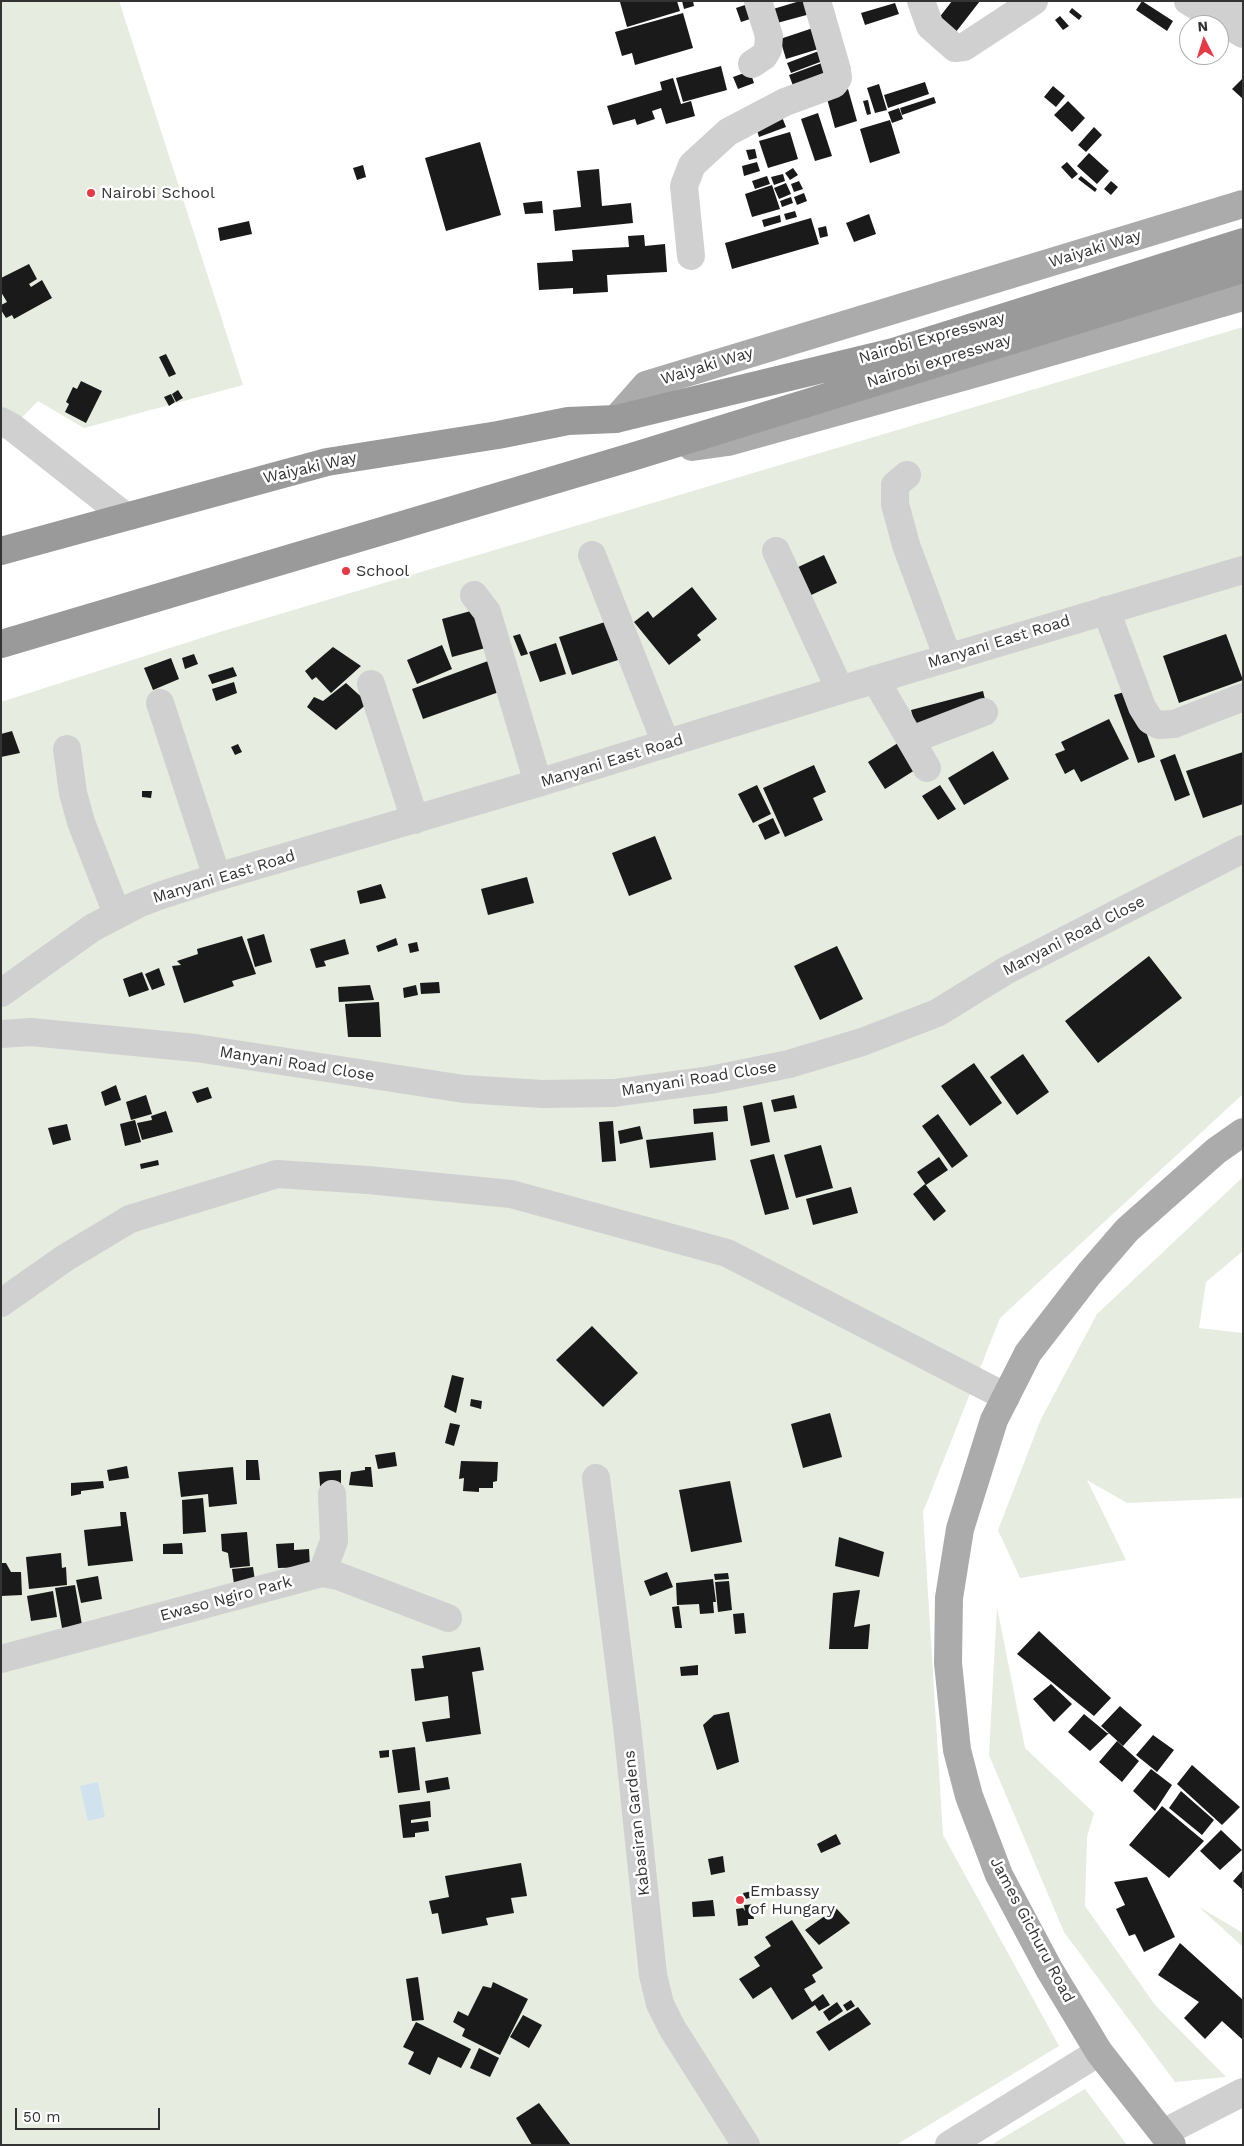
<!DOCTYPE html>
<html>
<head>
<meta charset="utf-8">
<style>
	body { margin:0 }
	#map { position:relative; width:1244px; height:2146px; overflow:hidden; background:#fff; font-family:"Work Sans",sans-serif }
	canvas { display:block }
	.frame { position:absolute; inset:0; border:2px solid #333; pointer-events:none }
	.north { position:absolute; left:1179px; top:15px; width:50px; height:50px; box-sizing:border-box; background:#fff; border:1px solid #adadad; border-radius:50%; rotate:355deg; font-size:14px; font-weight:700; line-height:20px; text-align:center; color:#333 }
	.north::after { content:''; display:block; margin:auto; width:18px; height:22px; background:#e63946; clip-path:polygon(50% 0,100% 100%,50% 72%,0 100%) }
	.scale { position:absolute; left:15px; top:2108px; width:145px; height:22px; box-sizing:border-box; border:2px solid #333; border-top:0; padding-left:6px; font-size:15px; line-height:18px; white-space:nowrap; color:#333; -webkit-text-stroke:4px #fff; paint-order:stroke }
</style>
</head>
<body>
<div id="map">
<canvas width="1244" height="2146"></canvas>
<div class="frame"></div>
<div class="north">N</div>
<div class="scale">50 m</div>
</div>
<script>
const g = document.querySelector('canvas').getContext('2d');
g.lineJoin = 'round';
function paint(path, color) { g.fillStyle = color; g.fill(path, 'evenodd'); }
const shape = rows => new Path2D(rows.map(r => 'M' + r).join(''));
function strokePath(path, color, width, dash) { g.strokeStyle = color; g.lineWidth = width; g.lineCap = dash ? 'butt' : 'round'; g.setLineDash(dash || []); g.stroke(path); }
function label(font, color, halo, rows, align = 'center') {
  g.font = font + ' "Work Sans",sans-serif'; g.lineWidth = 5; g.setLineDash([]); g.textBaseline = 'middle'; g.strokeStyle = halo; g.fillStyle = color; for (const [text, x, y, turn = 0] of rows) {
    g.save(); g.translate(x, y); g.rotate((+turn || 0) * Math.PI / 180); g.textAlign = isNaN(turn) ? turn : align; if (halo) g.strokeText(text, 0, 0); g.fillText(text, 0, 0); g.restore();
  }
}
const green = shape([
	[1,1,119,1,243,385,84,428,38,401,1,439],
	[1243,327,1243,1094,1000,1318,923,1512,943,1835,1059,2046,896,2145,1,2145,1,702,223,631],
	[1243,1177,1243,1251,1206,1282,1199,1328,1243,1333,1243,1498,1127,1503,1087,1480,1126,1560,1020,1578,998,1530,1041,1419,1097,1314],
	[997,1607,1025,1748,1094,1813,1087,1837,1085,1906,1155,2005,1226,2077,1175,2082,1064,1932,989,1755],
	[1199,1907,1243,1933,1243,1947],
	[1085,2089,1127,2145,991,2145]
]);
const water = shape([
	[98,1782,105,1817,88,1821,80,1786]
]);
const building = shape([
	[623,1,677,1,680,11,627,27,620,2],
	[682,1,693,1,694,6,684,9],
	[800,1,811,1,814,13,777,23,773,9],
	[952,1,980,1,952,37,935,23],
	[1142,1,1173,21,1167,31,1136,10],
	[895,3,899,14,865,25,861,13],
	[748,4,753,18,741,22,736,8],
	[1072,8,1082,16,1079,20,1069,12],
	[683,13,693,48,635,65,632,53,622,56,615,32],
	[1060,16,1069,26,1063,30,1055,20],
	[819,26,825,47,786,59,780,39],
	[824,49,828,59,791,73,787,63],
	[827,61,833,78,795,91,789,75],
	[721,66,727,90,683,102,676,78],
	[750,71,754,83,738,89,733,77],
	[673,78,681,104,691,101,695,116,666,124,661,108,652,111,655,119,637,125,635,119,613,125,607,106,662,90,660,82],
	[1243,78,1243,99,1232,89],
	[925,82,929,94,888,108,884,95],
	[879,84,887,110,875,113,867,88],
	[1053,86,1065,96,1056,107,1044,97],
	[848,89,857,121,835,128,826,95],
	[934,97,936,103,902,115,900,108],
	[868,100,871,114,867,115,863,101],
	[1068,101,1085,118,1072,132,1054,115],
	[899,108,903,119,892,123,888,112],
	[818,113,832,156,815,161,801,119],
	[782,117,786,127,759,137,756,127],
	[890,120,900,153,870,163,860,129],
	[1094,127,1102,135,1086,152,1078,145],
	[790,132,798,159,768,168,759,141],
	[480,142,501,215,446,231,425,158],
	[755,149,757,158,749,160,746,150],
	[1089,153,1109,171,1097,184,1077,166],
	[757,162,760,171,744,176,742,166],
	[1067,162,1078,174,1072,179,1061,167],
	[363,165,366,177,357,180,353,168],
	[793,168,798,175,790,180,785,173],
	[599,169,602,206,631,203,633,223,555,231,553,210,581,207,577,171],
	[783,174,785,181,774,185,771,177],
	[767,176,770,184,755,189,752,181],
	[1081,176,1097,189,1095,192,1078,179],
	[799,181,803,189,794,192,791,184],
	[1111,181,1118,187,1111,195,1104,189],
	[786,183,791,194,779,199,774,188],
	[772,185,780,209,752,217,745,194],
	[804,193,807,201,797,205,794,197],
	[791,197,793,203,782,207,780,201],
	[542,201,543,213,525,214,523,203],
	[795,211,797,217,786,220,784,214],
	[869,214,876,234,854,242,846,223],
	[780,215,781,222,764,227,762,220],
	[811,218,819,244,732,269,725,243],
	[249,221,252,234,220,241,218,228],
	[826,226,828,236,820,238,818,228],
	[644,235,645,246,665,244,667,272,607,275,608,292,573,294,573,288,539,290,537,263,573,261,572,250,629,247,628,236],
	[29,264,37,279,29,284,31,287,42,280,52,298,14,319,12,315,6,318,1,310,1,305,7,302,1,292,1,278],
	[166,354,176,374,169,377,159,357],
	[81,381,102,391,86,423,65,412,69,404,66,402,73,387,77,389],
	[178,390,183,398,176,402,172,394],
	[171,394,175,402,169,406,164,397],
	[824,555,837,583,809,596,796,568],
	[692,587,717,619,697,635,701,640,669,665,634,622,648,611,653,618],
	[478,609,489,647,452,657,442,619],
	[605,622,618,660,572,675,559,637],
	[520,634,528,654,521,656,513,636],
	[1226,634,1243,680,1179,703,1163,656],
	[556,643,566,674,540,682,529,652],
	[442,645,452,669,417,684,407,660],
	[333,647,361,666,331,693,316,677,312,680,305,671],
	[194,654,198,664,185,669,182,658],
	[171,658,179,679,153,690,144,668],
	[488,661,499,692,423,719,412,689],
	[233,667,237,676,212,684,208,675],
	[234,682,237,693,216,701,212,689],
	[346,683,368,703,336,730,307,707,314,697,323,701],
	[1131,690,1155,757,1138,763,1114,695],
	[983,691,987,708,916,728,911,710],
	[1109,719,1129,759,1081,782,1074,769,1065,774,1055,754,1065,750,1061,742],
	[12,731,20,753,1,757,1,734],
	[898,743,915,770,885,789,868,762],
	[238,744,242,752,235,755,231,747],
	[993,751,1009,779,964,805,948,778],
	[1243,752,1243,804,1203,818,1186,771],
	[1175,754,1190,795,1175,801,1160,760],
	[814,765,826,792,813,798,823,820,785,837,763,788],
	[757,785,771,814,753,823,738,794],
	[940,785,956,809,938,820,922,796],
	[142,791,152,791,151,798,142,797],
	[773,818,780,833,765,840,758,825],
	[655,836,672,879,629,896,612,853],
	[527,877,534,903,488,915,481,889],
	[381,884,386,898,360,904,357,891],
	[264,934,272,962,255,967,247,939],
	[242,936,256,974,232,981,234,986,184,1003,172,966,181,965,177,961,198,954,197,949],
	[396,938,398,945,378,952,376,946],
	[345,939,349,954,324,961,326,966,316,968,310,949],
	[417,942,419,951,410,953,408,944],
	[837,946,863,999,820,1020,794,966],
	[1149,956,1182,998,1098,1063,1065,1021],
	[159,968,165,985,152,990,145,974],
	[142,972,149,990,129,997,123,979],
	[439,982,440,993,421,994,420,983],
	[370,985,374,1000,339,1002,338,987],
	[416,985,418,995,404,998,403,988],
	[379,1002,381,1037,348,1037,345,1004],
	[1023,1054,1049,1092,1017,1115,990,1077],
	[974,1063,1002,1103,970,1126,941,1086],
	[116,1085,121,1100,105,1106,101,1092],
	[208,1087,212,1098,197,1103,192,1092],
	[146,1095,152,1114,131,1120,126,1102],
	[794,1095,797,1108,774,1112,771,1100],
	[762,1102,770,1142,751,1146,743,1106],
	[727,1106,728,1121,694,1124,693,1109],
	[166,1111,173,1132,142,1140,137,1123,152,1120,151,1116],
	[938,1114,968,1156,952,1168,922,1126],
	[135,1120,141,1142,125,1146,120,1124],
	[613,1121,616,1161,602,1162,599,1122],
	[67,1124,71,1140,53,1145,48,1128],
	[640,1126,643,1139,620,1144,618,1131],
	[713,1132,716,1160,650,1168,646,1140],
	[821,1145,833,1188,796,1198,784,1155],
	[774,1154,789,1209,765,1215,750,1160],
	[939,1157,948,1170,926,1185,917,1172],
	[158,1160,159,1165,141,1169,140,1164],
	[925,1184,946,1211,934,1221,913,1194],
	[851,1187,858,1213,813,1225,806,1199],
	[592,1326,638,1373,603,1407,556,1360],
	[452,1375,464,1378,456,1413,444,1407],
	[471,1399,482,1401,481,1409,470,1406],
	[830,1413,842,1457,803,1468,791,1424],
	[450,1423,460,1425,454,1446,445,1443],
	[395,1452,397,1466,378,1469,375,1455],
	[246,1460,258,1460,260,1480,246,1480],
	[461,1461,498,1462,497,1481,493,1482,493,1488,479,1488,479,1492,463,1491,464,1478,459,1479],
	[127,1466,129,1478,109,1481,107,1470],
	[233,1467,237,1504,209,1507,208,1494,181,1497,178,1472],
	[365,1467,371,1467,373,1487,349,1485,351,1472,365,1470],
	[341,1470,341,1485,320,1486,319,1472],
	[103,1481,104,1488,81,1491,81,1494,71,1496,71,1483],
	[730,1481,742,1542,691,1552,679,1490],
	[203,1498,206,1532,183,1534,182,1500],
	[120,1512,126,1512,133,1561,88,1566,84,1530,121,1526],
	[247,1532,250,1566,230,1568,228,1553,222,1551,221,1534],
	[839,1537,884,1552,879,1577,835,1566],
	[182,1543,183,1554,163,1554,163,1544],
	[294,1543,294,1550,309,1549,310,1567,278,1568,276,1544],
	[61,1553,62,1568,66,1567,67,1585,29,1589,26,1557],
	[1,1563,6,1563,11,1572,21,1572,22,1595,1,1596],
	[253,1567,255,1581,234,1584,232,1569],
	[667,1572,673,1587,650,1596,644,1581],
	[728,1573,729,1579,715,1580,714,1574],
	[98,1576,102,1599,81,1603,76,1580],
	[713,1579,716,1602,713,1602,714,1613,700,1614,699,1604,677,1605,676,1583],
	[729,1581,732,1610,718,1612,715,1582],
	[75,1585,82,1625,62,1628,55,1588],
	[860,1590,854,1627,870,1624,868,1649,829,1649,833,1593],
	[53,1591,57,1617,31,1621,27,1596],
	[679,1606,682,1628,675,1628,672,1607],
	[744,1613,746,1633,735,1634,733,1614],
	[1039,1631,1111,1698,1094,1716,1017,1654],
	[480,1647,484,1670,472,1672,481,1734,426,1742,422,1722,450,1718,448,1696,415,1701,411,1669,424,1668,422,1656],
	[698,1665,698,1675,681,1676,680,1667],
	[1051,1684,1072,1704,1054,1722,1033,1699],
	[1120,1706,1142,1725,1123,1746,1101,1726],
	[729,1712,739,1762,717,1770,703,1725,714,1715],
	[1084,1714,1107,1733,1109,1733,1090,1751,1068,1732],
	[1153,1735,1174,1750,1157,1772,1136,1755],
	[1117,1741,1139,1761,1122,1782,1099,1762],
	[415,1747,420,1790,398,1793,392,1750],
	[389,1750,389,1757,380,1758,379,1751],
	[1192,1765,1240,1807,1222,1825,1177,1784],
	[1151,1769,1172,1785,1155,1811,1133,1791],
	[448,1777,450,1789,427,1793,425,1781],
	[1181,1791,1214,1820,1202,1835,1169,1808],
	[430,1801,431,1817,411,1820,411,1823,428,1821,429,1831,415,1833,415,1837,403,1838,399,1805],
	[1162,1806,1204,1841,1169,1878,1129,1845],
	[1221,1830,1242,1850,1220,1870,1200,1851],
	[836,1834,841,1844,821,1853,817,1844],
	[723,1856,725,1872,711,1875,708,1859],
	[521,1863,527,1896,511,1898,514,1913,486,1918,488,1925,442,1934,438,1913,432,1914,429,1901,449,1897,445,1876],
	[1243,1870,1243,1890,1233,1881],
	[1147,1877,1175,1937,1144,1952,1135,1934,1129,1936,1116,1909,1125,1905,1114,1882],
	[753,1891,755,1897,745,1899,743,1893],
	[713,1900,715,1916,693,1917,692,1902],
	[755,1904,756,1909,752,1909,754,1919,748,1919,748,1925,738,1926,736,1909,743,1908,745,1911,744,1905],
	[836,1908,850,1923,819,1945,805,1930],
	[792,1920,823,1968,812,1975,816,1982,804,1989,812,2002,823,1994,830,2005,819,2011,815,2005,792,2020,771,1987,753,1999,739,1979,760,1966,754,1957,771,1946,765,1937],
	[1180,1943,1243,2000,1243,2040,1222,2021,1205,2039,1184,2018,1199,2002,1158,1975],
	[418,1977,424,2020,412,2021,406,1979],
	[493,1982,528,1999,500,2055,462,2036,465,2029,453,2022,458,2011,468,2016,483,1986,491,1988],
	[851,2000,855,2006,847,2011,843,2005],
	[837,2002,843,2011,829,2021,823,2012],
	[858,2007,871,2024,829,2051,816,2032],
	[523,2015,542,2025,529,2048,510,2037],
	[416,2022,471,2049,461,2068,438,2057,430,2075,408,2064,414,2052,403,2047],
	[479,2048,499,2058,490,2077,470,2068],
	[539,2103,571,2145,532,2145,516,2118]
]);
const minor = shape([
	[921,1,930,26,955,48,964,47,1034,1],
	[1188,1,1243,34],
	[1231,1,1243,9],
	[752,64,764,56,768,49,769,36,758,1],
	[691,256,684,186,692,165,728,132,785,102,834,84,838,78,837,70,817,1],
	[1,421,12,427,125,516],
	[907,475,895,485,895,504,906,545,948,658],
	[776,551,840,690],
	[592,555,666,744],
	[474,595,487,612,538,783],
	[1106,610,1142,707,1150,720,1159,725,1174,724,1243,697],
	[875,679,927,768],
	[371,684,415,820],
	[160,703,217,877],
	[911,740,984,712],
	[67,749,73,793,81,822,117,914],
	[1,993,92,928,138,904,159,896,217,877,538,783,840,690,1243,570],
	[1,1034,31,1032,196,1048,464,1089,542,1094,614,1093,710,1080,789,1064,862,1042,937,1013,1007,970,1243,849],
	[1,1303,65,1258,130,1219,277,1174,368,1180,511,1194,727,1253,1006,1397],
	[596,1478,627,1726,653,1975,660,2004,672,2028,746,2145],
	[322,1573,334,1541,332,1494],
	[1,1659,322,1573,338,1576,448,1618],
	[1163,2133,1243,2092],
	[949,2145,1099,2052]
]);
const major = shape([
	[616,419,646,385,1243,204],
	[692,447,728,442,977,373,1243,297],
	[1172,2145,1099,2052,1049,1969,999,1875,969,1796,957,1750,948,1663,949,1598,960,1529,994,1420,1028,1353,1089,1274,1127,1230,1216,1151,1243,1132]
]);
const highway = shape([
	[1,551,327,462,498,435,568,421,616,419,893,352,1243,242],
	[1,644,635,456,1243,269]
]);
const markers = [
	[91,193,5,"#e63946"],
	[346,571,5,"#e63946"],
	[740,1900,5,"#e63946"]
];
const poiNames = [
	["Nairobi School",101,193],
	["School",356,571],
	["Embassy",750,1891],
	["of Hungary",750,1909]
];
const streetNames = [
	["Waiyaki Way",1095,249,-17],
	["Nairobi Expressway",932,338,-16],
	["Nairobi expressway",939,361,-17],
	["Waiyaki Way",707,366,-17],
	["Waiyaki Way",310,468,-13],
	["Manyani East Road",999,642,-17],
	["Manyani East Road",612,761,-17],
	["Manyani East Road",224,877,-17],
	["Manyani Road Close",1074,936,-27],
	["Manyani Road Close",297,1064,9],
	["Manyani Road Close",699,1079,-9],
	["Ewaso Ngiro Park",226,1599,-15],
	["Kabasiran Gardens",637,1823,-96],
	["James Gichuru Road",1032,1930,62]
];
paint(green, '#e6ecdf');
paint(water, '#cfe2ee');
paint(building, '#1a1a1a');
strokePath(minor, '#d0d0d0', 28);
strokePath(major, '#ababab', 28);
strokePath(highway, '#9a9a9a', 28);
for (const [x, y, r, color] of markers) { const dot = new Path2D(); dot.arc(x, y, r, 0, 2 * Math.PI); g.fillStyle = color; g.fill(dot); strokePath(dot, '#fff', 2); }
label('16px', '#333', '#fff', poiNames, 'left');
label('16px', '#333', '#fff', streetNames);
</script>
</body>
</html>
